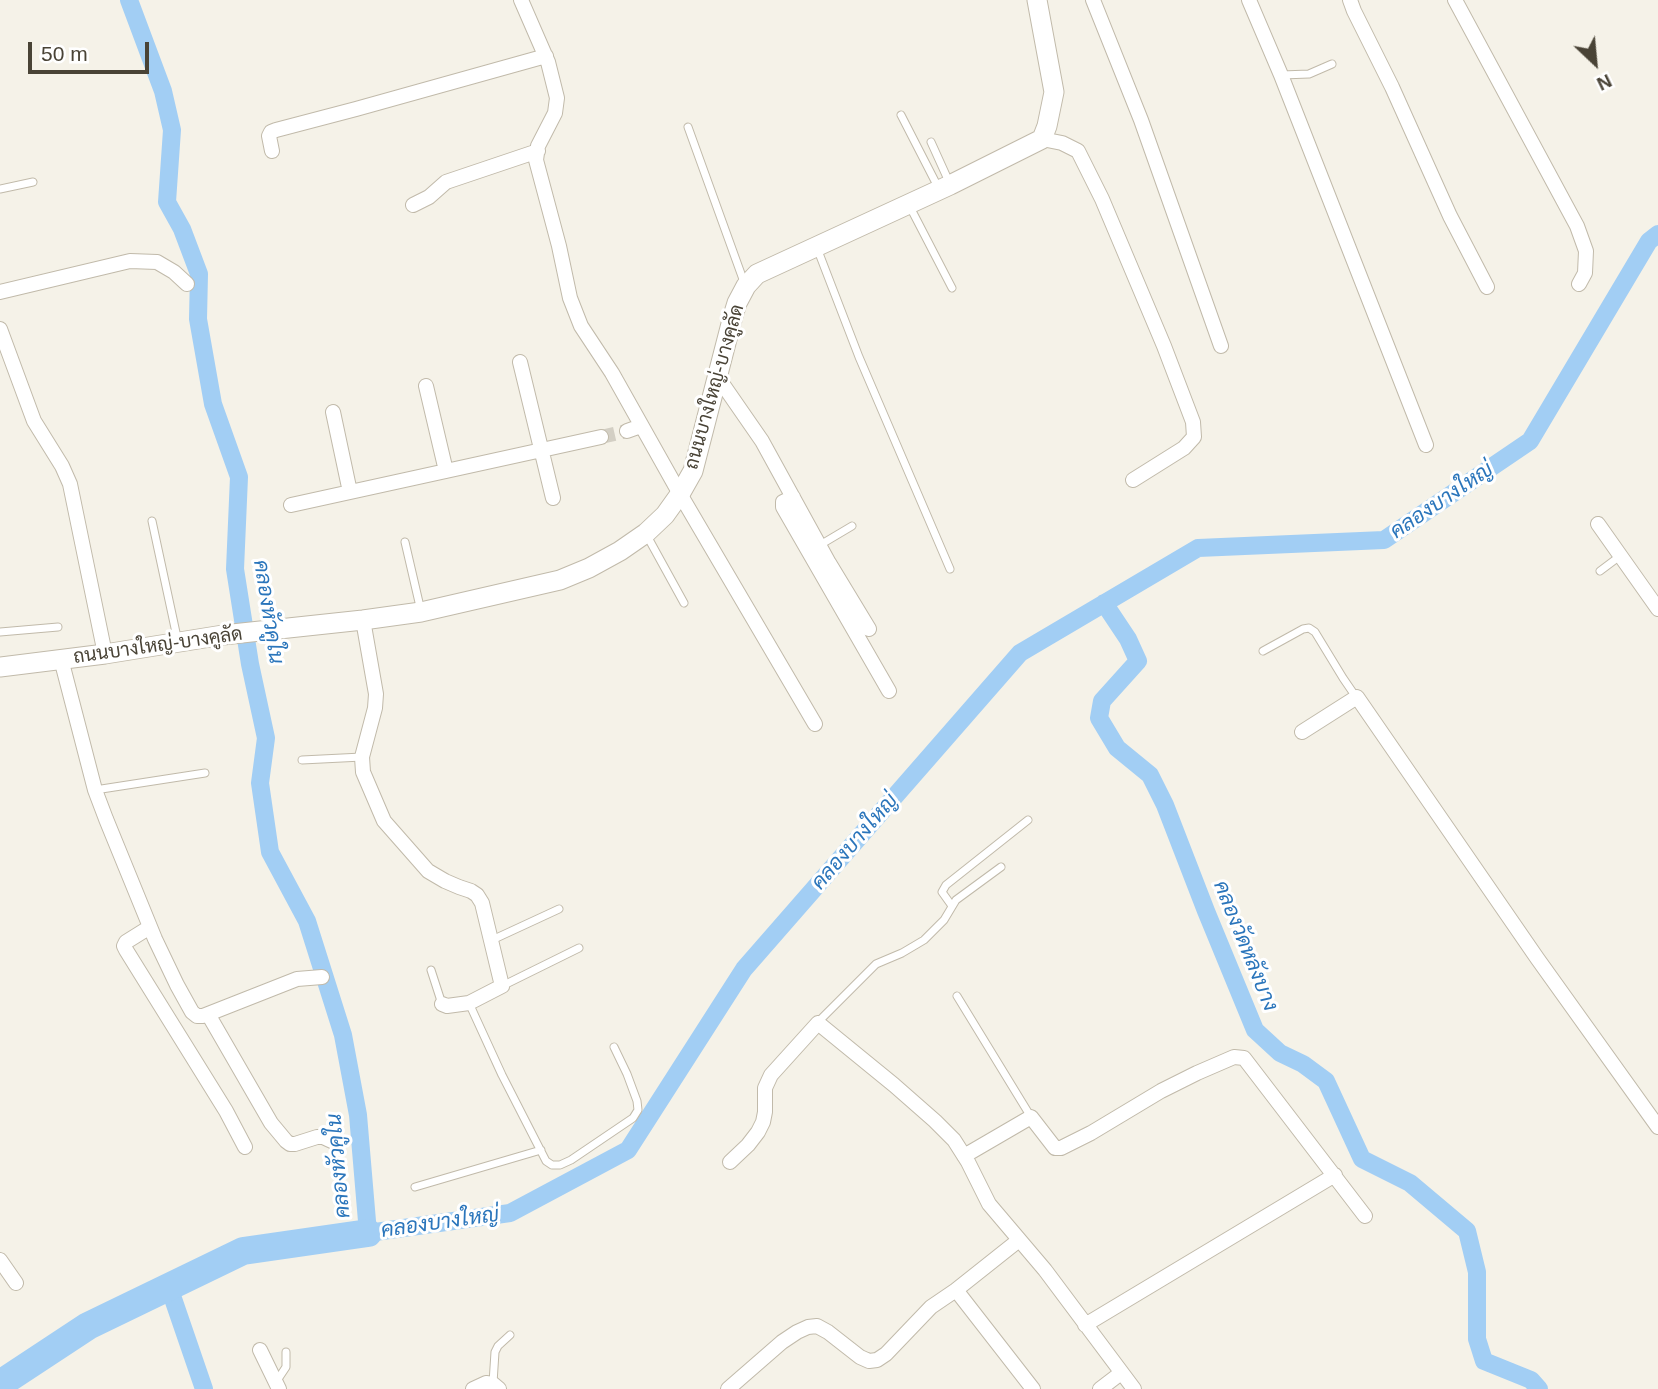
<!DOCTYPE html>
<html>
<head>
<meta charset="utf-8">
<style>
	body { margin:0 }
	#map { position:relative; width:1658px; height:1389px; overflow:hidden; background:#f5f2e8; font-family:Arial,sans-serif }
	canvas { display:block }
	.north { position:absolute; left:1560px; top:28px; width:70px; height:70px; -webkit-text-stroke:5px #fff; paint-order:stroke; rotate:154deg; font-size:19px; font-weight:700; line-height:28px; text-align:center; color:#494336 }
	.north::after { content:''; display:block; margin:auto; width:24px; height:32px; background:#494336; clip-path:polygon(50% 0,100% 100%,50% 72%,0 100%) }
	.scale { position:absolute; left:28px; top:42px; width:121px; height:32px; box-sizing:border-box; border:4px solid #494336; border-top:0; padding-left:9px; font-size:21px; line-height:24px; white-space:nowrap; color:#494336; -webkit-text-stroke:5px #fff; paint-order:stroke }
</style>
</head>
<body>
<div id="map">
<canvas width="1658" height="1389"></canvas>
<div class="north">N</div>
<div class="scale">50 m</div>
</div>
<script>
const g = document.querySelector('canvas').getContext('2d');
g.lineJoin = 'round';
const shape = rows => new Path2D(rows.map(r => 'M' + r).join(''));
function strokePath(path, color, width, dash) { g.strokeStyle = color; g.lineWidth = width; g.lineCap = dash ? 'butt' : 'round'; g.setLineDash(dash || []); g.stroke(path); }
function label(font, color, halo, rows, align = 'center') {
  g.font = font + ' Arial,Sarabun,sans-serif'; g.lineWidth = 6; g.setLineDash([]); g.textBaseline = 'middle'; g.strokeStyle = halo; g.fillStyle = color; for (const [text, x, y, turn = 0] of rows) {
    g.save(); g.translate(x, y); g.rotate((+turn || 0) * Math.PI / 180); g.textAlign = isNaN(turn) ? turn : align; if (halo) g.strokeText(text, 0, 0); g.fillText(text, 0, 0); g.restore();
  }
}
const canal = shape([
	[129,0,163,91,172,130,167,202,182,229,199,274,198,319,213,404,239,477,235,569,250,664,266,738,260,783,270,852,307,921,343,1035,358,1115,368,1233,510,1213,628,1150,744,969,1020,653,1198,548,1384,540,1530,441,1649,241,1658,234],
	[1104,603,1128,639,1138,661,1102,701,1099,718,1117,748,1150,775,1165,805,1206,911,1255,1030,1280,1053,1303,1064,1326,1081,1362,1159,1410,1183,1467,1231,1477,1272,1477,1339,1484,1361,1531,1380,1539,1389],
	[169,1287,204,1389]
]);
const river = shape([
	[0,1384,88,1326,243,1251,368,1233]
]);
const minorTunnel = shape([
	[601,437,627,431]
]);
const service = shape([
	[1282,75,1309,74,1332,64],
	[901,115,939,189],
	[688,127,744,282],
	[931,142,950,184],
	[0,189,33,182],
	[909,205,952,288],
	[817,248,859,357,950,569],
	[152,521,178,642],
	[646,534,684,603],
	[405,542,421,611],
	[820,545,852,526],
	[1600,571,1620,556],
	[0,632,58,627],
	[1263,651,1303,629,1309,628,1315,632,1343,678,1356,697],
	[302,760,362,757],
	[95,790,205,773],
	[952,906,942,892,946,885,1028,820],
	[492,940,559,909],
	[431,970,442,1004],
	[502,986,579,948],
	[957,996,1031,1117],
	[469,1003,502,1075,546,1161,552,1165,560,1165,571,1160,633,1118,638,1110,637,1101,627,1074,614,1047],
	[818,1022,876,964,902,953,924,940,944,920,956,900,1001,867],
	[415,1187,541,1150],
	[276,1382,286,1367,286,1352],
	[493,1383,495,1352,498,1346,510,1335]
]);
const minor = shape([
	[521,0,548,62,557,98,555,113,538,146,536,160,559,246,570,298,581,326,612,373,680,494,815,724],
	[1093,0,1141,120,1221,346],
	[1249,0,1281,75,1426,445],
	[1350,0,1354,11,1392,87,1450,216,1487,287],
	[1455,0,1577,226,1586,251,1585,273,1579,284],
	[1042,139,1062,143,1078,151,1102,199,1164,346,1193,422,1194,437,1184,448,1133,480],
	[272,151,269,136,271,132,276,130,356,109,546,56],
	[413,205,429,197,446,182,538,151],
	[0,292,130,261,157,262,174,272,187,284],
	[0,329,34,421,62,466,70,484,105,654],
	[520,362,553,498],
	[717,376,762,441,829,563,869,629],
	[426,386,446,471],
	[333,412,350,492],
	[627,431,641,426],
	[793,497,783,502,783,507,889,691],
	[291,505,601,437],
	[1598,524,1658,609],
	[363,620,376,694,375,708,362,757,363,772,384,821,428,871,445,881,459,887,471,891,477,895,482,903,502,986,469,1003,447,1006,442,1004],
	[61,659,95,790,106,819,155,939,177,985,192,1012,197,1016,203,1016,297,979,322,977],
	[1302,732,1357,697,1537,958,1658,1127],
	[150,927,126,942,124,946,126,950,226,1111,245,1147],
	[208,1014,271,1123,286,1141,290,1144,295,1144,317,1137,323,1137,338,1144],
	[964,1156,1031,1117,1055,1148,1061,1148,1091,1133,1161,1091,1197,1073,1234,1057,1244,1058,1365,1216],
	[730,1162,748,1145,758,1132,763,1122,765,1112,765,1088,771,1075,818,1023,894,1085,935,1121,954,1140,968,1162,989,1204,1045,1270,1134,1389],
	[1019,1240,956,1290,1033,1389],
	[0,1260,16,1283],
	[1085,1325,1335,1175],
	[260,1350,279,1389],
	[473,1389,486,1383,493,1384,499,1389],
	[728,1389,782,1342,797,1332,808,1327,817,1326,828,1332,860,1357,869,1361,877,1360,886,1354,931,1307,956,1290],
	[1100,1389,1121,1373]
]);
const tertiary = shape([
	[0,667,105,654,223,635,363,620,421,612,560,580,589,568,620,551,646,533,665,515,680,494,693,471,733,316,737,303,746,286,757,274,950,185,1042,139,1047,126,1054,92,1037,0]
]);
const streetNames = [
	["ถนนบางใหญ่-บางคูลัด",715,387,-74],
	["ถนนบางใหญ่-บางคูลัด",158,646,-8]
];
const waterNames = [
	["คลองบางใหญ่",1442,501,-34],
	["คลองหัวคูใน",268,612,81],
	["คลองบางใหญ่",855,842,-49],
	["คลองวัดหลังบาง",1245,946,68],
	["คลองหัวคูใน",339,1166,-95],
	["คลองบางใหญ่",440,1223,-8]
];
strokePath(canal, '#a2cef4', 18);
strokePath(river, '#a2cef4', 28);
strokePath(minorTunnel, '#d3cfc4', 14, [14, 7]);
strokePath(service, '#c1baaa', 9);
strokePath(minor, '#c1baaa', 16);
strokePath(tertiary, '#c1baaa', 21);
strokePath(service, '#fff', 7);
strokePath(minor, '#fff', 14);
strokePath(tertiary, '#fff', 19);
label('19px', '#494336', '#fff', streetNames);
label('italic 21px', '#2a75bb', '#fff', waterNames);
</script>
</body>
</html>
